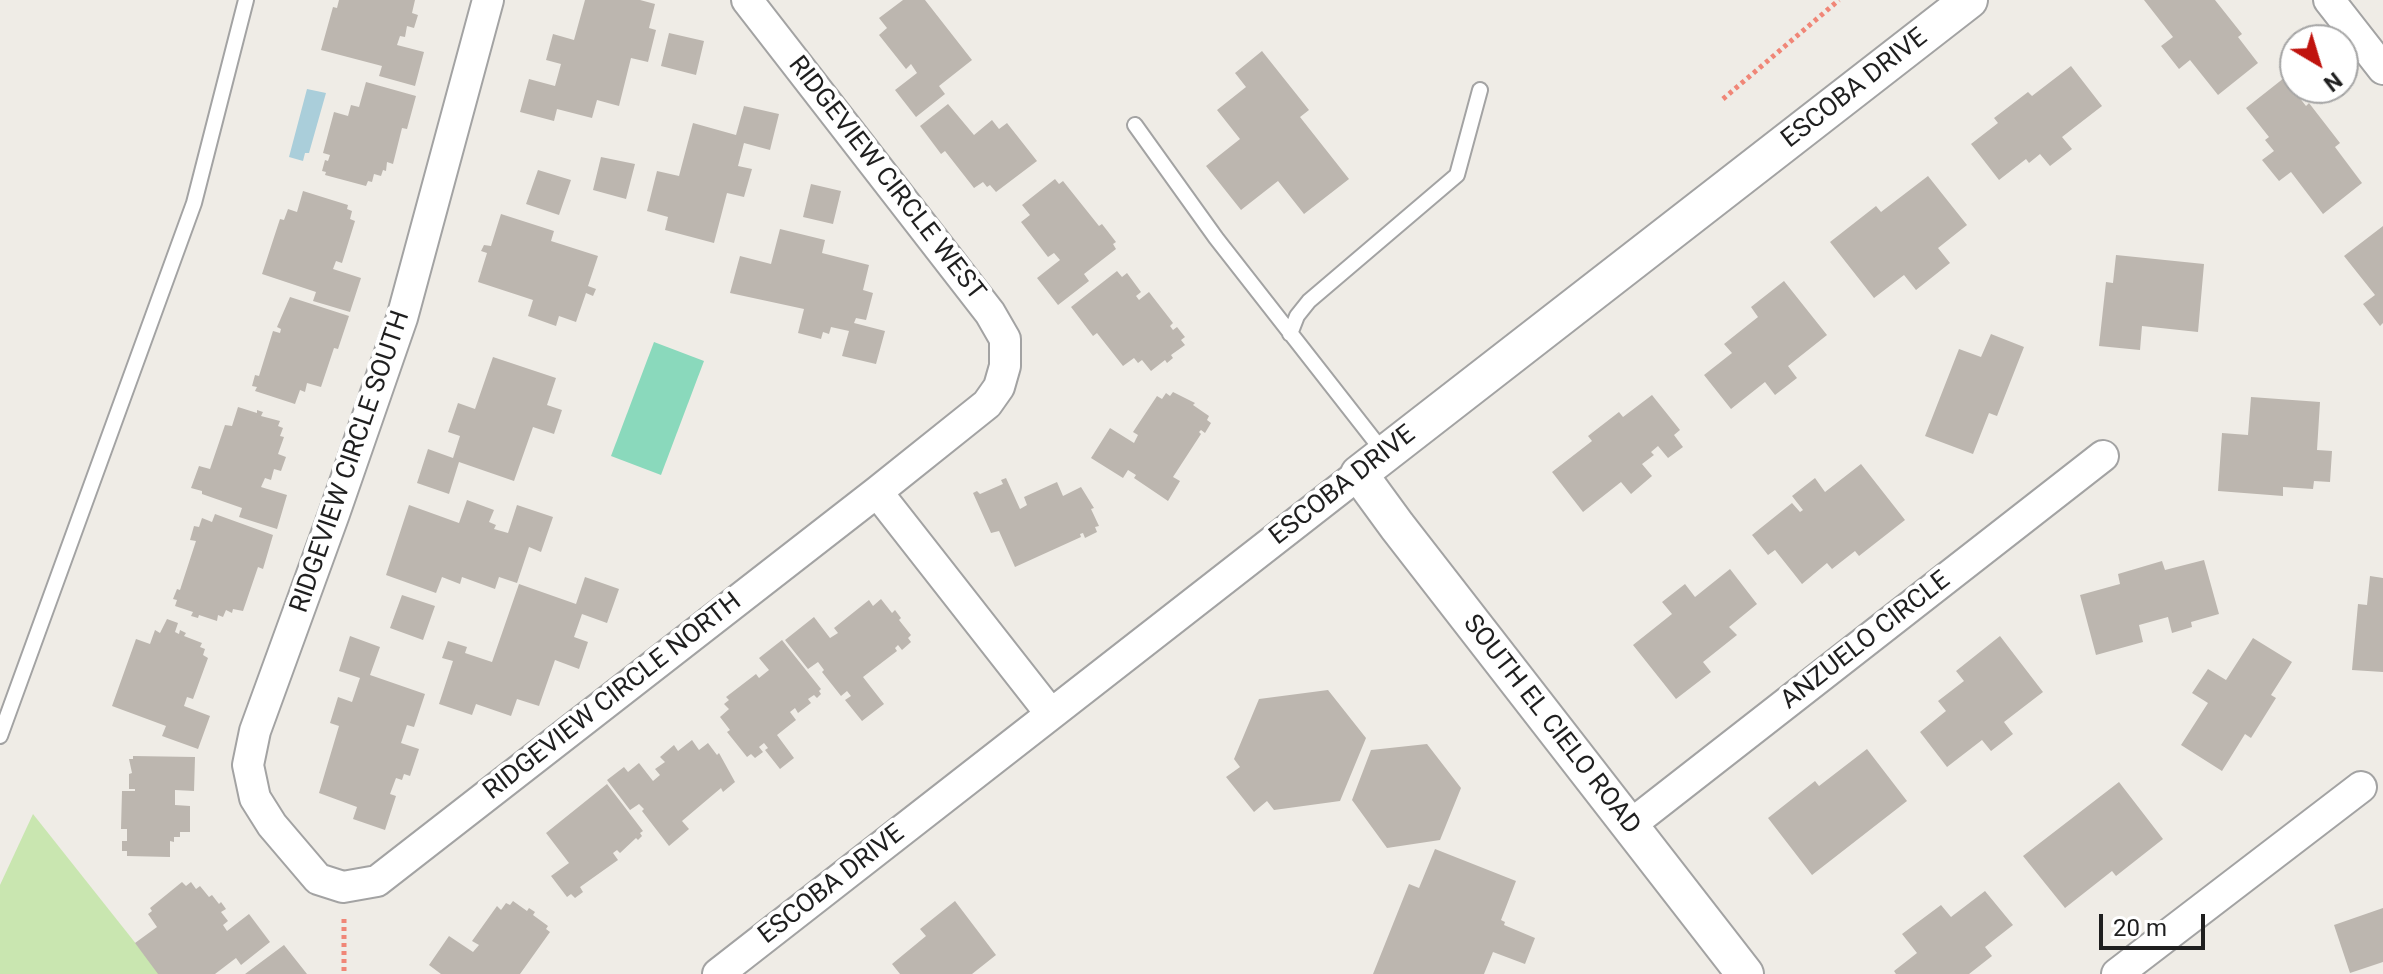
<!DOCTYPE html>
<html>
<head>
<meta charset="utf-8">
<style>
	body { margin:0 }
	#map { position:relative; width:2383px; height:974px; overflow:hidden; background:#efece6; font-family:Roboto,sans-serif }
	canvas { display:block }
	.north { position:absolute; left:2279px; top:24px; width:80px; height:80px; box-sizing:border-box; background:#fff; border:2px solid #a5a5a5; border-radius:50%; rotate:142deg; font-size:22px; font-weight:700; line-height:32px; text-align:center; color:#1f1f1f }
	.north::after { content:''; display:block; margin:auto; width:28px; height:36px; background:#c0130e; clip-path:polygon(50% 0,100% 100%,50% 72%,0 100%) }
	.scale { position:absolute; left:2099px; top:914px; width:106px; height:36px; box-sizing:border-box; border:4px solid #1f1f1f; border-top:0; padding-left:10px; font-size:24px; line-height:28px; white-space:nowrap; color:#1f1f1f; -webkit-text-stroke:6px #fff; paint-order:stroke }
</style>
</head>
<body>
<div id="map">
<canvas width="2383" height="974"></canvas>
<div class="north">N</div>
<div class="scale">20 m</div>
</div>
<script>
const g = document.querySelector('canvas').getContext('2d');
g.lineJoin = 'round';
function paint(path, color) { g.fillStyle = color; g.fill(path, 'evenodd'); }
const shape = rows => new Path2D(rows.map(r => 'M' + r).join(''));
function strokePath(path, color, width, dash) { g.strokeStyle = color; g.lineWidth = width; g.lineCap = dash ? 'butt' : 'round'; g.setLineDash(dash || []); g.stroke(path); }
function label(font, color, halo, rows, align = 'center') {
  g.font = font + ' Roboto,sans-serif'; g.lineWidth = 8; g.setLineDash([]); g.textBaseline = 'middle'; g.strokeStyle = halo; g.fillStyle = color; for (const [text, x, y, turn = 0] of rows) {
    g.save(); g.translate(x, y); g.rotate((+turn || 0) * Math.PI / 180); g.textAlign = isNaN(turn) ? turn : align; if (halo) g.strokeText(text, 0, 0); g.fillText(text, 0, 0); g.restore();
  }
}
const grass = shape([
	[33,814,160,974,0,974,0,885]
]);
const pitch = shape([
	[654,342,704,361,661,475,611,456]
]);
const water = shape([
	[307,89,326,93,309,153,305,153,303,161,289,157]
]);
const building = shape([
	[339,0,415,0,412,13,418,15,414,28,407,26,405,37,400,36,397,45,424,52,415,86,379,76,382,66,321,50,333,7,337,8],
	[585,0,640,0,655,4,649,28,656,30,648,62,631,58,619,106,597,100,592,118,557,109,554,121,520,112,529,79,555,86,561,64,546,60,553,34,574,40],
	[903,0,925,0,972,60,939,86,945,94,916,117,895,90,917,73,911,64,906,69,879,35,887,28,879,18],
	[2144,0,2215,0,2242,34,2238,37,2258,63,2218,95,2190,60,2179,69,2161,46,2173,37],
	[669,33,704,41,696,75,661,66],
	[1262,51,1309,110,1300,117,1349,179,1304,214,1278,181,1241,210,1206,166,1240,139,1217,110,1246,87,1235,73],
	[2071,66,2102,106,2062,137,2072,149,2050,166,2040,154,2029,163,2026,159,1999,180,1971,144,1998,123,1994,118,2028,92,2032,96],
	[2284,78,2306,106,2309,103,2340,143,2335,147,2362,183,2323,214,2291,172,2279,181,2262,160,2274,151,2265,140,2269,137,2246,108],
	[366,82,416,96,407,129,402,128,393,164,387,162,386,171,383,170,381,176,374,174,372,182,368,181,366,186,325,175,326,172,322,171,325,160,328,161,330,155,323,153,334,112,348,116,351,105,359,107],
	[948,104,974,135,992,120,999,129,1007,123,1037,161,996,192,990,185,987,187,983,182,974,188,945,151,941,154,920,126],
	[744,106,779,114,770,150,744,143,738,166,752,169,744,197,727,193,714,243,665,230,668,217,647,211,657,171,679,176,693,123,736,135],
	[601,157,635,164,626,199,593,190],
	[538,170,571,180,559,215,526,204],
	[1928,176,1967,225,1938,248,1950,263,1916,290,1904,275,1874,298,1830,242,1876,206,1881,212],
	[1055,179,1059,184,1063,181,1099,226,1102,224,1116,242,1113,244,1116,249,1084,274,1089,281,1058,305,1037,278,1060,260,1054,253,1048,257,1021,222,1030,215,1022,205],
	[811,184,841,191,833,224,803,217],
	[303,191,348,205,347,209,352,211,350,219,355,221,342,263,336,261,333,269,361,278,350,312,313,301,316,292,262,274,280,219,284,220,288,209,297,212],
	[501,214,554,231,551,241,598,256,588,286,596,289,593,296,586,293,576,322,559,316,556,326,528,316,533,300,478,282,487,253,481,251,484,245,491,246],
	[2383,226,2383,323,2380,326,2363,304,2375,295,2344,256],
	[780,229,825,240,822,253,869,265,863,290,873,293,866,320,856,318,854,323,885,331,876,364,842,356,849,331,831,327,829,334,823,332,821,339,798,333,804,309,730,293,740,256,771,264],
	[2116,255,2204,264,2198,332,2142,326,2140,350,2099,346,2106,282,2113,283],
	[1117,271,1122,277,1127,273,1141,292,1136,296,1139,300,1149,292,1173,323,1170,326,1173,330,1177,327,1185,337,1181,340,1185,345,1171,355,1173,358,1167,363,1165,360,1151,371,1142,360,1138,363,1134,358,1123,366,1097,333,1093,336,1071,307],
	[1784,281,1827,335,1788,366,1797,378,1775,395,1765,382,1731,409,1704,375,1732,353,1724,344,1758,317,1751,307],
	[290,297,349,316,338,349,334,348,321,387,307,383,305,392,300,390,295,404,255,391,257,387,252,386,255,375,259,376,273,331,280,333,281,329,277,327],
	[1991,334,2024,347,1997,416,1989,413,1973,454,1925,436,1959,349,1981,357],
	[493,357,556,378,547,405,562,410,554,434,533,427,514,481,459,462,449,494,417,483,428,449,453,458,460,436,448,432,458,403,475,409],
	[1173,392,1195,403,1193,405,1209,416,1207,420,1211,423,1205,433,1201,430,1199,432,1201,434,1173,477,1180,481,1168,501,1134,478,1136,475,1128,470,1123,478,1091,458,1110,428,1134,443,1138,435,1133,432,1157,396,1162,399,1166,393,1170,396],
	[1652,395,1680,430,1674,435,1683,447,1668,458,1658,446,1651,452,1654,455,1642,464,1652,476,1631,494,1621,482,1583,512,1552,472,1592,441,1588,436,1619,412,1623,417],
	[2251,397,2320,402,2317,450,2332,451,2330,482,2314,481,2313,489,2283,487,2283,496,2218,491,2222,433,2248,435],
	[238,407,257,413,257,410,263,412,261,416,280,421,278,426,283,428,280,436,284,437,278,454,286,457,281,471,274,469,271,480,265,478,261,487,287,495,277,529,239,517,242,508,202,494,202,491,191,488,199,466,210,469,225,425,232,426],
	[1861,464,1905,520,1859,556,1855,551,1832,569,1827,563,1802,584,1775,550,1768,555,1752,535,1792,503,1800,512,1803,510,1792,496,1815,478,1825,492],
	[1006,478,1020,509,1027,505,1024,497,1057,482,1063,496,1081,487,1094,508,1091,509,1099,526,1095,527,1097,532,1085,538,1083,533,1080,534,1081,537,1015,567,999,531,991,533,973,493,977,491,980,494,1003,484,1001,480],
	[467,500,494,510,489,522,496,525,494,529,508,533,517,505,553,517,541,552,529,547,517,583,499,577,495,589,462,577,460,584,442,577,436,593,386,575,409,505,459,523],
	[215,514,273,535,263,569,258,567,243,611,233,609,232,613,226,610,223,617,218,615,217,621,199,615,198,618,191,616,193,612,175,606,177,600,173,599,177,589,180,590,196,541,190,540,194,526,199,527,202,518,212,522],
	[2204,560,2219,614,2191,622,2192,627,2172,633,2168,617,2139,625,2143,642,2096,655,2080,595,2120,584,2118,574,2162,561,2165,570],
	[1730,569,1757,604,1729,627,1737,635,1703,662,1711,672,1676,699,1633,645,1672,614,1662,602,1685,584,1695,597],
	[2370,576,2383,578,2383,672,2352,670,2358,604,2367,605],
	[585,577,619,589,607,623,582,614,574,637,588,642,579,669,555,660,539,706,517,699,511,716,476,704,472,715,439,704,453,661,442,658,448,641,467,647,465,653,492,662,519,584,576,604],
	[402,595,435,606,423,640,390,628],
	[881,599,892,613,895,610,901,618,899,620,911,635,908,638,911,642,902,650,898,645,895,648,897,651,863,677,884,704,862,721,845,700,851,696,847,691,841,696,822,672,824,670,818,662,808,669,785,640,814,617,830,638,838,633,834,628,869,600,873,606],
	[167,619,178,623,175,632,179,634,180,630,186,633,184,636,202,643,200,647,205,649,203,655,208,658,193,699,187,697,184,706,210,716,198,749,162,736,166,726,112,706,136,639,150,644,155,630,160,633],
	[350,636,380,647,370,675,425,694,414,727,407,725,401,743,419,749,410,776,404,774,402,780,396,778,390,794,396,796,385,830,353,819,357,807,319,793,339,726,330,723,338,697,352,702,360,678,339,671],
	[2000,636,2043,692,2004,722,2013,734,1991,751,1982,740,1947,767,1920,732,1946,711,1938,701,1964,681,1956,671],
	[2253,638,2292,662,2271,695,2276,698,2251,738,2245,734,2222,771,2181,745,2208,703,2192,693,2208,669,2226,680],
	[782,640,821,689,819,691,821,694,817,698,814,695,808,699,811,703,798,713,795,708,790,712,796,720,777,735,794,758,780,769,765,750,768,748,764,743,759,747,763,752,755,758,751,754,747,757,727,732,730,730,720,717,729,709,724,704,729,700,726,697,756,674,759,678,769,670,759,658],
	[1328,690,1366,738,1340,801,1274,810,1267,801,1254,812,1226,777,1240,767,1234,759,1259,699],
	[692,740,699,750,708,743,717,755,719,753,735,782,723,792,721,788,682,821,689,829,669,846,642,811,644,809,639,804,630,810,607,780,624,767,628,772,639,763,653,781,660,775,655,769,665,762,660,757,674,745,678,751],
	[1427,744,1461,788,1440,840,1387,848,1352,800,1371,750],
	[1867,749,1907,801,1812,875,1768,818,1815,781,1819,786],
	[133,756,195,757,194,791,175,790,175,805,190,806,190,832,180,832,180,837,174,837,174,842,170,841,170,857,127,856,127,851,122,851,122,841,127,841,127,829,121,829,122,791,135,791,135,789,129,789,129,774,132,773,129,759,133,759],
	[2119,782,2163,839,2116,876,2112,871,2065,908,2023,856],
	[607,784,643,831,640,833,642,836,638,840,636,838,620,853,617,850,613,853,618,860,580,887,583,892,575,898,571,894,567,897,551,876,569,863,546,833],
	[1435,849,1516,881,1501,920,1505,922,1504,925,1535,938,1525,964,1493,952,1484,974,1373,974,1409,884,1419,888],
	[182,882,186,886,191,882,196,889,200,886,209,897,212,895,219,904,221,902,226,909,221,912,228,921,223,925,227,931,249,914,270,942,241,965,236,958,215,974,158,974,135,943,157,927,148,914,152,911,150,908],
	[1985,891,2013,925,1985,947,1992,956,1969,974,1896,974,1894,971,1917,953,1902,934,1941,905,1951,917],
	[513,901,527,911,529,908,535,912,533,915,548,926,546,929,550,932,520,974,441,974,429,965,449,936,473,952,479,945,472,941,497,906,501,910,506,903,510,905],
	[955,901,996,955,972,974,900,974,892,964,926,936,920,929],
	[2383,908,2383,962,2350,973,2334,925],
	[284,945,307,974,245,974]
]);
const path = shape([
	[1723,99,1839,0],
	[344,919,344,974]
]);
const service = shape([
	[1135,125,1216,238,1385,454],
	[1290,334,1297,316,1309,301,1457,175,1480,90],
	[0,736,194,203,246,0]
]);
const minor = shape([
	[488,0,402,318,334,514,255,731,248,765,255,798,272,825,318,879,343,887,377,881,877,492,987,404,999,387,1005,366,1005,339,990,313,747,0],
	[2329,0,2383,69],
	[877,492,1051,714],
	[1629,826,2103,456],
	[718,974,1359,474],
	[2117,974,2361,787]
]);
const tertiary = shape([
	[1745,974,1397,526,1359,474,1969,0]
]);
const streetNames = [
	["ESCOBA DRIVE",1855,89,-38],
	["RIDGEVIEW CIRCLE WEST",886,179,52],
	["RIDGEVIEW CIRCLE SOUTH",351,462,-71],
	["ESCOBA DRIVE",1343,486,-38],
	["ANZUELO CIRCLE",1866,641,-38],
	["RIDGEVIEW CIRCLE NORTH",613,697,-38],
	["SOUTH EL CIELO ROAD",1551,725,52],
	["ESCOBA DRIVE",832,885,-38]
];
paint(grass, '#c9e6b0');
paint(pitch, '#8ad9bc');
paint(water, '#aaceda');
paint(building, '#bcb6af');
strokePath(service, '#a3a3a3', 18);
strokePath(minor, '#a3a3a3', 34);
strokePath(tertiary, '#a3a3a3', 40);
strokePath(path, '#f08677', 5, [4, 4]);
strokePath(service, '#fff', 14);
strokePath(minor, '#fff', 30);
strokePath(tertiary, '#fff', 36);
label('26px', '#1f1f1f', '#fff', streetNames);
</script>
</body>
</html>
